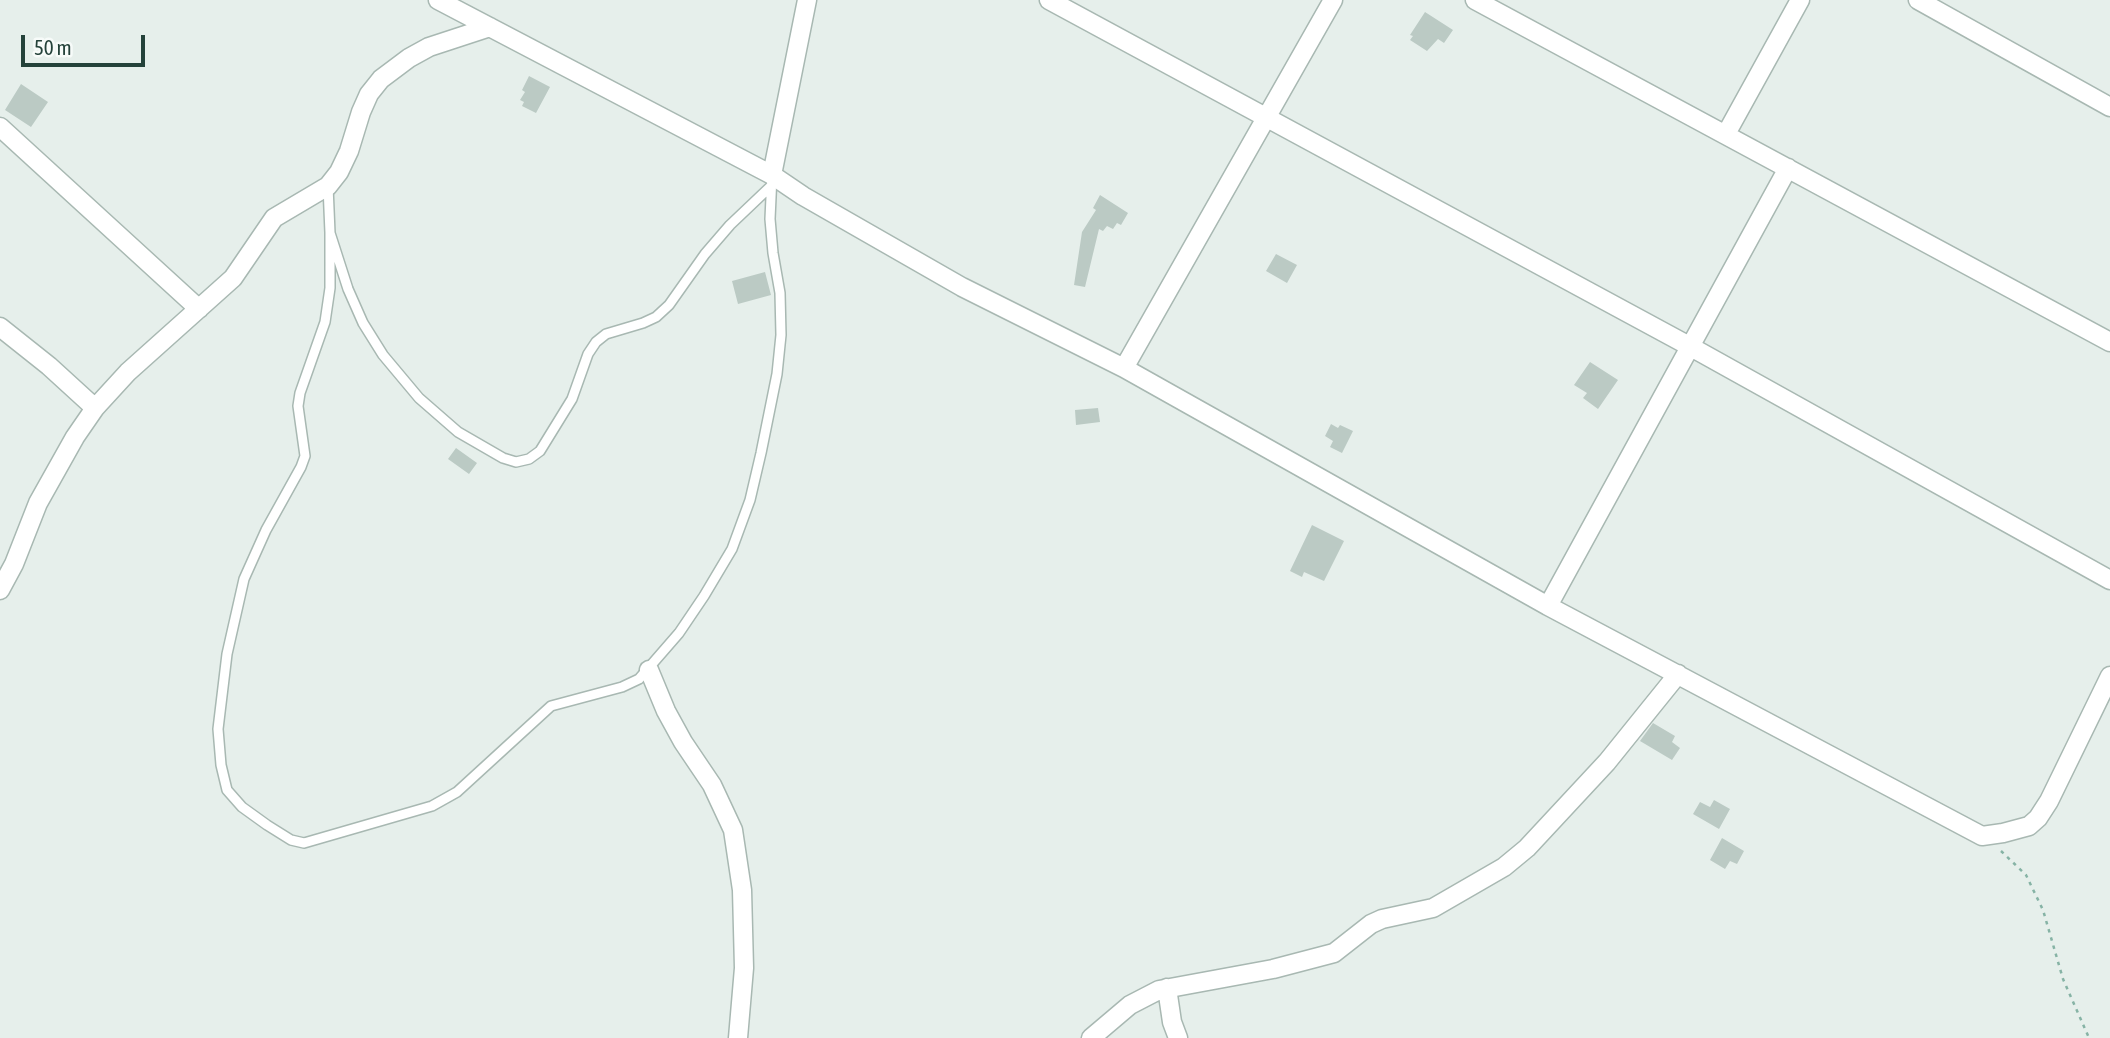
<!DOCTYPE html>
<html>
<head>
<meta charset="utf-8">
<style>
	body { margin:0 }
	#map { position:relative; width:2110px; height:1038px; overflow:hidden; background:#e6efeb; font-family:"Asap Condensed",sans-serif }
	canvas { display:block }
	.scale { position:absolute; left:21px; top:35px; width:124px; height:32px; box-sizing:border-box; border:4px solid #24423a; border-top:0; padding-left:9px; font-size:21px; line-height:24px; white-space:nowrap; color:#24423a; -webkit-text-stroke:5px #f7fbf9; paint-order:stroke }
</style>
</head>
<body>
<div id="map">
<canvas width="2110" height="1038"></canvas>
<div class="scale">50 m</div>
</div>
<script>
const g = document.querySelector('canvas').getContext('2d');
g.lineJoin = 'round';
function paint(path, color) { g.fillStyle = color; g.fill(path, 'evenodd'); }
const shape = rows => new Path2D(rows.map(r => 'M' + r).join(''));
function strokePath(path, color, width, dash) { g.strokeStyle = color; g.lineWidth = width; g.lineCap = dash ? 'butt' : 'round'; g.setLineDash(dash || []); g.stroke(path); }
const building = shape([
	[1425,12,1453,30,1444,43,1438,39,1427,51,1410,40,1413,36,1410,35],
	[529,76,550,87,536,113,522,106,524,102,520,100,525,92,522,90],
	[21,84,48,102,31,127,5,110],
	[1100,195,1128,213,1121,225,1117,223,1113,229,1107,226,1103,231,1099,229,1085,287,1074,285,1082,232,1096,210,1093,208],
	[1276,254,1297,265,1287,283,1266,271],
	[765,272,771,295,738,304,732,281],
	[1590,362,1618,380,1598,409,1583,398,1587,393,1574,385],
	[1098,408,1100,422,1076,425,1075,410],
	[1331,424,1338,428,1340,425,1353,431,1342,453,1330,447,1333,441,1325,436],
	[456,448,477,463,469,474,448,459],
	[1312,525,1344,541,1324,581,1304,572,1302,577,1290,571],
	[1653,723,1675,736,1672,742,1680,748,1672,760,1640,741],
	[1714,800,1730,809,1719,829,1693,814,1700,802,1710,807],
	[1722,838,1744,851,1737,864,1730,861,1725,869,1710,860]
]);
const path = shape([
	[2001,851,2026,875,2043,910,2063,979,2089,1038]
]);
const lane = shape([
	[328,186,330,233,348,289,363,323,383,355,419,398,458,432,503,458,516,462,529,459,540,451,572,399,588,354,596,342,606,334,643,323,656,317,669,305,705,254,730,225,770,187],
	[330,233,330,288,325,322,300,393,298,406,305,456,301,467,266,530,244,579,227,654,218,729,221,765,227,790,242,807,267,825,291,840,304,843,432,806,457,792,551,706,622,687,639,679,679,633,704,596,732,549,750,500,761,453,777,374,781,335,780,293,773,253,770,219,772,175]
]);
const street = shape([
	[438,0,772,175,803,196,962,287,1124,368,1548,606,1982,836,2003,833,2029,826,2038,818,2049,801,2110,676],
	[1049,0,1691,347,2110,580],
	[1475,0,2110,342],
	[1918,0,2110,107],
	[0,127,199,309],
	[1726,134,1800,0],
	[772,175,807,0],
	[0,327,49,366,95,408],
	[1124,368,1333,0],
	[0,590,14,564,38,503,75,437,95,408,128,372,233,278,274,218,328,186,339,172,349,151,361,112,369,94,381,79,409,58,429,47,490,27],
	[1548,606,1788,168],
	[649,670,666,711,683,742,712,785,733,830,742,890,744,968,738,1038],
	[1167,988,1172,1022,1178,1038],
	[1091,1038,1130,1005,1159,990,1273,969,1334,953,1371,924,1382,919,1433,908,1504,867,1527,848,1607,762,1678,674]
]);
paint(building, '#bbcac4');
strokePath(lane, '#a8b8b2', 12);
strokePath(street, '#a8b8b2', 21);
strokePath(path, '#86b3a5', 2.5, [3.5, 5]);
strokePath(lane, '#fff', 9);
strokePath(street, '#fff', 18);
</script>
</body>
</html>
